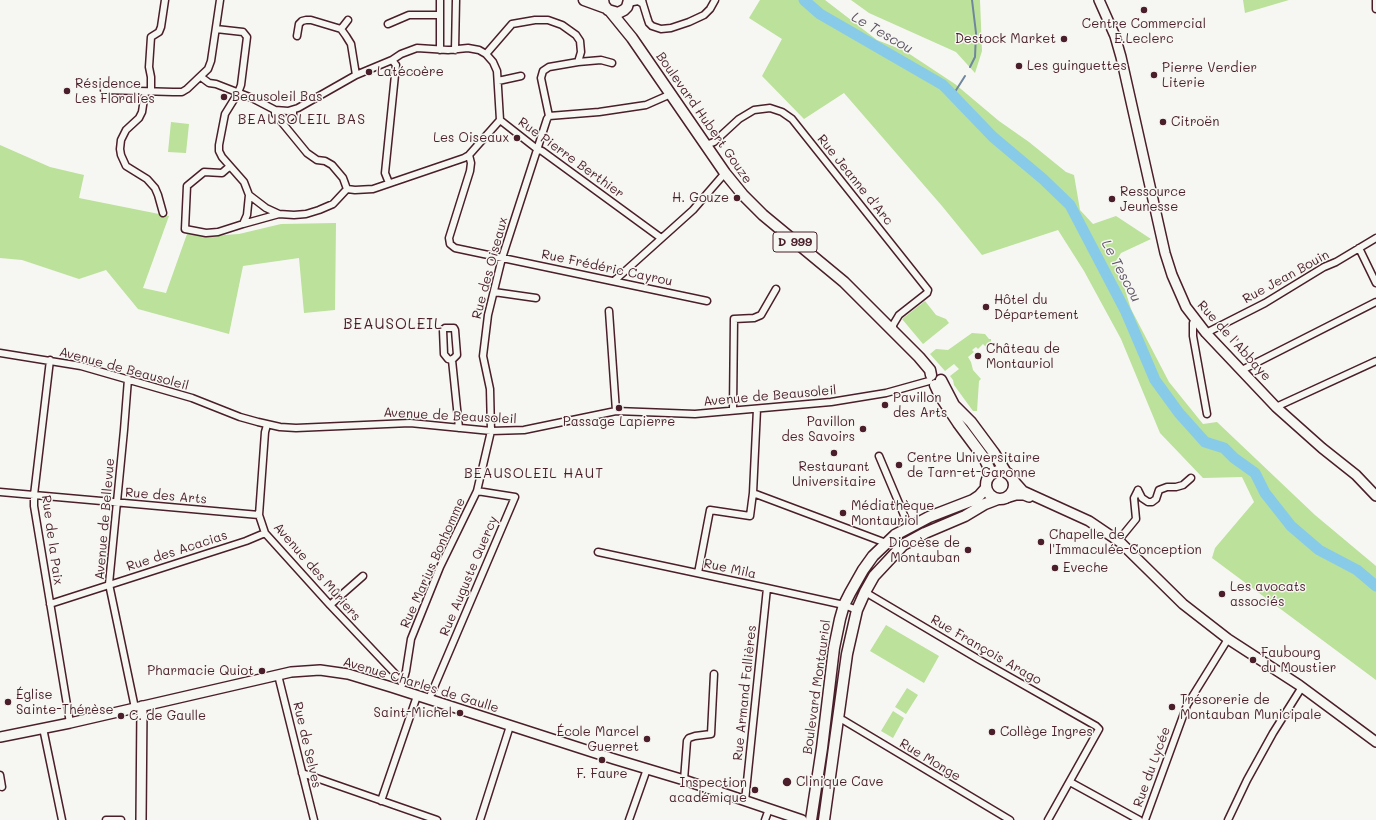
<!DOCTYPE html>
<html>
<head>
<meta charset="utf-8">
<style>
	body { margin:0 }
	canvas { display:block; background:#f6f6f2 }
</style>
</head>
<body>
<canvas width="1376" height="820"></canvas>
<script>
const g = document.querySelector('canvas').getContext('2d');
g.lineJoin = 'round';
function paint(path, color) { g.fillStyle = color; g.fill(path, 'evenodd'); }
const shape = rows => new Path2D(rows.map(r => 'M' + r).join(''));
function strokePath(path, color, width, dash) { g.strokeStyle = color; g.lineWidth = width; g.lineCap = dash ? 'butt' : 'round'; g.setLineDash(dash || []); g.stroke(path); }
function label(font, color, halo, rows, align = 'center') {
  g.font = font + ' Mali,sans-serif'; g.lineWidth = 3; g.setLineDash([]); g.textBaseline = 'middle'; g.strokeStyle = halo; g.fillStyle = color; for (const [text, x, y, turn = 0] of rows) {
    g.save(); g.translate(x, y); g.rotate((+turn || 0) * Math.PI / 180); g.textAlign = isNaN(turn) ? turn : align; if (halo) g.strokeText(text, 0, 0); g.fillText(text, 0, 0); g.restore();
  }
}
const green = shape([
	[760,0,825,0,877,40,905,51,955,84,999,121,1029,142,1066,172,1074,175,1080,210,1093,224,1116,216,1151,239,1121,253,1116,261,1131,309,1169,382,1203,424,1217,422,1315,515,1376,566,1376,680,1212,558,1215,548,1254,502,1242,477,1203,478,1160,433,1121,339,1084,271,1058,230,982,255,942,206,844,93,804,119,762,76,782,39,749,18],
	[851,0,980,0,982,51,975,73,956,52,869,13],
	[1243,0,1289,0,1245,13],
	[171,122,189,124,186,153,168,152],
	[0,145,50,167,84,175,79,198,169,216,143,288,166,293,187,234,211,236,239,234,281,224,336,223,335,310,304,313,299,258,243,266,229,334,138,309,106,270,79,279,22,260,0,258],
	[925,301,936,315,946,319,949,323,923,344,902,319],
	[972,333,985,334,989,339,991,339,991,342,987,348,983,344,978,349,976,347,972,350,974,352,968,357,971,362,973,370,981,379,979,381,977,411,973,411,954,385,953,380,950,376,959,369,954,364,945,371,930,354,936,349,948,350],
	[886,625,939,656,924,683,870,651],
	[907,688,918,695,906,714,895,707],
	[893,711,904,718,893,738,881,731]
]);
const stream = shape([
	[970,67,975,57,976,33,972,0],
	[953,95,965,76]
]);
const river = shape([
	[804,0,820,14,943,85,993,137,1043,179,1070,205,1126,312,1155,380,1179,413,1205,442,1224,448,1234,458,1255,473,1265,493,1291,526,1319,550,1357,570,1376,586]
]);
const street = shape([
	[1376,0,1376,9],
	[628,3,638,1,643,4,642,0],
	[643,4,647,17,649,23,652,26,661,29,671,28,689,22,704,15,710,9,715,0],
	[388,24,409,15,440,15],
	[216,29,243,32,247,37,241,85,238,93,225,114,219,145,219,151,222,157,244,182,249,195,266,208,279,214,294,215,306,214,319,210,333,204,347,189],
	[341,29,348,20],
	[297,36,299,24,302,21,306,20,311,20,341,29,346,36,351,44,356,75],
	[440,50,440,0],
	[455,50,456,0],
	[486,54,512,24,535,20,548,20,562,25,576,35,580,41,581,52,578,62],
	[201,77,209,83,216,84,252,98,275,110,288,111,298,108,356,75,392,60,401,54,417,48,448,50,468,48,479,50,486,54,493,62,497,71,500,120,537,149,542,151,661,238],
	[498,81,521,76],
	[104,90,173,92,182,92,187,89,208,69,211,61,220,0],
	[145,92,142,112,139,118,126,130,121,140,120,149,121,155,126,166,147,179,155,188,158,195,163,213],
	[151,92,151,77,149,67,151,37,159,32,161,27,165,0],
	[275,110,275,114,307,153,317,160,325,161,332,165,343,178,347,189],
	[549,116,541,78,543,71,549,67,578,62,601,60,612,63],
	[283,123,293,115,293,110],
	[706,145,714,142,739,119,754,110,770,108,782,112,792,119,928,290,927,293,899,315,893,325,893,331],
	[469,155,471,163,470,171,449,238,450,244,455,248,707,301],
	[230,166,222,173,204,172,187,186,185,229,206,233,218,232,243,224,247,215,249,195],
	[389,183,385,173,396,65,392,60],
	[347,189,355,190,373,189,464,158,469,155,500,120],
	[243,224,279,214],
	[1359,248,1376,283],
	[614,281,693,210,725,173],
	[494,292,536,298],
	[609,311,616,411],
	[1195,319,1193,323,1193,336,1207,414],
	[1206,333,1265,303,1324,267,1336,262,1376,238],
	[0,353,81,366,192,398,240,417,258,422,280,427,296,428,410,423,491,431,524,430,616,411,695,414,831,402,886,393,929,381],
	[50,360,34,495,34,506,70,723],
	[452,360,448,359,444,354,443,330,445,328,454,328,455,330,457,355,452,360,459,428],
	[1242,370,1376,302],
	[128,379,124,430,109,584,135,708],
	[1276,407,1376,361],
	[733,410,734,319,754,318,761,315,776,289],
	[267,425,265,432,259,515,265,533,330,605,403,682,402,685],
	[879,456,909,527],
	[1138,490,1142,498,1148,502,1152,502,1156,499,1159,490,1167,487,1176,487,1183,485,1191,478],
	[0,492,259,515],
	[753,493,886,543],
	[1118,541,1136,519,1134,498,1138,490],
	[598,552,767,588,844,605,857,610],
	[698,573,710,510,750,516,753,493,757,409],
	[865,592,978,659,1096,726,1099,729,1048,820],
	[50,604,246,541,265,533],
	[330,605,363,576],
	[278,675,314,820],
	[403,682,406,671,411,639,440,567,477,491,491,431,490,389,483,356,488,315,502,258,547,119,549,116,599,112,646,105,671,94],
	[429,699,515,497,477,491],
	[838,720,843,720,1010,820],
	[43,728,62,820],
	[302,773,437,820],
	[0,775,2,787],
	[684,780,687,741,689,738,695,736,711,734,714,674],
	[1070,782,1139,820],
	[381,801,417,696],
	[745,801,767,588],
	[106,820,121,820],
	[480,820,510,726],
	[629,820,647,769],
	[765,820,769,809],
	[1145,820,1187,705,1228,639],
	[1228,820,1247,780,1273,733,1302,687]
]);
const secondary = shape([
	[1099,0,1115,36,1121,57,1165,253,1172,275,1186,307,1206,333,1276,407,1322,448,1356,475,1376,496],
	[1015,482,1023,491,1089,521,1120,542,1183,604,1228,639,1299,685,1376,742],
	[1006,498,1016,495,1024,495,1029,497],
	[0,737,70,723,291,672,320,670,348,674,391,687,614,759,684,780,802,820],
	[141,820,142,706]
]);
const primary = shape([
	[584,0,606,8],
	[603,0,604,5,608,10,618,13,624,10,627,7,629,0],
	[610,11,632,38,725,173,743,195,763,215,844,282,919,357,930,370,931,375],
	[941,380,954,405,971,422,994,453,1005,471],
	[935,385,940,396,958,423,984,458,989,468,990,475],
	'986 485a14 14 0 1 1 28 0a14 14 0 1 1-28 0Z',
	[811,820,822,748,834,648,840,619,844,605,850,593,863,570,873,556,895,535,929,517,973,500,979,496,986,488],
	[824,820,847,654,857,610,865,592,874,576,903,545,925,533,965,516,985,504,998,499]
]);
const markers = [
	[1144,10,4,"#4a1f2b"],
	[1064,39,4,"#4a1f2b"],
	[1019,66,4,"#4a1f2b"],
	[369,72,4,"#4a1f2b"],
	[1154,75,4,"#4a1f2b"],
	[67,91,4,"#4a1f2b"],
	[224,97,4,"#4a1f2b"],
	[1163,122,4,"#4a1f2b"],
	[517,138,4,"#4a1f2b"],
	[737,198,4,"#4a1f2b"],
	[1112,199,4,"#4a1f2b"],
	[986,307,4,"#4a1f2b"],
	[978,356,4,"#4a1f2b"],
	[885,405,4,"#4a1f2b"],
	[619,408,4,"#4a1f2b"],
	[863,429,4,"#4a1f2b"],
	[834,453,4,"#4a1f2b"],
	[899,465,4,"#4a1f2b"],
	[843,513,4,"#4a1f2b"],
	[1041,542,4,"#4a1f2b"],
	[968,550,4,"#4a1f2b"],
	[1055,568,4,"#4a1f2b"],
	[1222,594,4,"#4a1f2b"],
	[1253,660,4,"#4a1f2b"],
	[262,671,4,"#4a1f2b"],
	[8,702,4,"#4a1f2b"],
	[1172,707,4,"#4a1f2b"],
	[460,713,4,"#4a1f2b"],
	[121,716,4,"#4a1f2b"],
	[992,732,4,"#4a1f2b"],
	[647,739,4,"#4a1f2b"],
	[602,760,4,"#4a1f2b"],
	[787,782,5,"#4a1f2b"],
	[755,790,4,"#4a1f2b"]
];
const shields = [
	[795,242,44]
];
const shieldNames = [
	["D 999",795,242]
];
const poiNames = [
	["Centre Commercial",1144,24,"center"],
	["E.Leclerc",1144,39,"center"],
	["Destock Market",1056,39,"right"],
	["Les guinguettes",1027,66],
	["Pierre Verdier",1162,68],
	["Literie",1162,83],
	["Latécoère",377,72],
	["Résidence",75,84],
	["Les Floralies",75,99],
	["Beausoleil Bas",232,97],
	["Citroën",1171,122],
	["Les Oiseaux",509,138,"right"],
	["Ressource",1120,192],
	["Jeunesse",1120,207],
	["H. Gouze",729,198,"right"],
	["Hôtel du",994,300],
	["Département",994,315],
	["Château de",986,349],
	["Montauriol",986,364],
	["Pavillon",893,398],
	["des Arts",893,413],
	["Passage Lapierre",619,422,"center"],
	["Pavillon",855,422,"right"],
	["des Savoirs",855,437,"right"],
	["Centre Universitaire",907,458],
	["de Tarn-et-Garonne",907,473],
	["Restaurant",834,467,"center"],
	["Universitaire",834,482,"center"],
	["Médiathèque",851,506],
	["Montauriol",851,521],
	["Chapelle de",1049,535],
	["l'Immaculée-Conception",1049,550],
	["Diocèse de",960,543,"right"],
	["Montauban",960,558,"right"],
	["Eveche",1063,568],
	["Les avocats",1230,587],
	["associés",1230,602],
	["Faubourg",1261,653],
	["du Moustier",1261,668],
	["Pharmacie Quiot",254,671,"right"],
	["Église",16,695],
	["Sainte-Thérèse",16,710],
	["Trésorerie de",1180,700],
	["Montauban Municipale",1180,715],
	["Saint-Michel",452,713,"right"],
	["C. de Gaulle",129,716],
	["École Marcel",639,732,"right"],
	["Guerret",639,747,"right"],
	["Collège Ingres",1000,732],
	["F. Faure",602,774,"center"],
	["Clinique Cave",796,782],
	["Inspection",747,783,"right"],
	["académique",747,798,"right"]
];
const streetNames = [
	["Boulevard Hubert Gouze",704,118,55],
	["Rue Pierre Berthier",571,158,36],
	["Rue Jeanne d'Arc",855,180,51],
	["Rue des Oiseaux",490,268,-75],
	["Rue Frédéric Cayrou",607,268,12],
	["Rue Jean Bouin",1286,277,-29],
	["Rue de l'Abbaye",1234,341,48],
	["Avenue de Beausoleil",124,369,15],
	["Avenue de Beausoleil",770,396,-5],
	["Avenue de Beausoleil",450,416,3],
	["Rue des Arts",166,496,5],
	["Avenue de Bellevue",105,519,-85],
	["Rue de la Paix",52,540,82],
	["Rue des Acacias",177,551,-18],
	["Rue Marius Bonhomme",433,563,-66],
	["Rue Mila",730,569,12],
	["Avenue des Mûriers",317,572,49],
	["Rue Auguste Quercy",469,576,-67],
	["Rue François Arago",986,650,30],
	["Avenue Charles de Gaulle",421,685,17],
	["Boulevard Montauriol",817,687,-82],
	["Rue Armand Fallières",745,693,-84],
	["Rue de Selves",307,745,77],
	["Rue Monge",930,760,31],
	["Rue du Lycée",1152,767,-70]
];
const waterNames = [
	["Le Tescou",882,33,30],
	["Le Tescou",1121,271,62]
];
const neighbourhoodNames = [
	["BEAUSOLEIL BAS",302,120],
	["BEAUSOLEIL HAUT",534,474]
];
const quarterNames = [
	["BEAUSOLEIL",393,324]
];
paint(green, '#bbe19b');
strokePath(stream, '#6f869d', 2);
strokePath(river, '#88cbe9', 11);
strokePath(street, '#4a1f2b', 9);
strokePath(secondary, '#4a1f2b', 12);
strokePath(primary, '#4a1f2b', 13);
strokePath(street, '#f6f6f2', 6);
strokePath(secondary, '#f6f6f2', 9);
strokePath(primary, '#f6f6f2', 10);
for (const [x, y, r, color] of markers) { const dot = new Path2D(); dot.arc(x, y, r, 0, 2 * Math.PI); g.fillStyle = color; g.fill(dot); strokePath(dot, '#f6f6f2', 1.5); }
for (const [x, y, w] of shields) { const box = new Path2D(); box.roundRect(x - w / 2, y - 10, w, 20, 3); g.fillStyle = '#f6f6f2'; g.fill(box); strokePath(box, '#4a1f2b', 1); }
label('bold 12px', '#4a1f2b', null, shieldNames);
label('13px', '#4a1f2b', '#f6f6f2', poiNames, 'left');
label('13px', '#4a1f2b', '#f6f6f2', streetNames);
label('italic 14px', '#5d5364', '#f6f6f2', waterNames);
g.letterSpacing = '1px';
label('14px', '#4a1f2b', '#f6f6f2', neighbourhoodNames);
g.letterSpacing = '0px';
g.letterSpacing = '1px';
label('15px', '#4a1f2b', '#f6f6f2', quarterNames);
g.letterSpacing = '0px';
</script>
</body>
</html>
